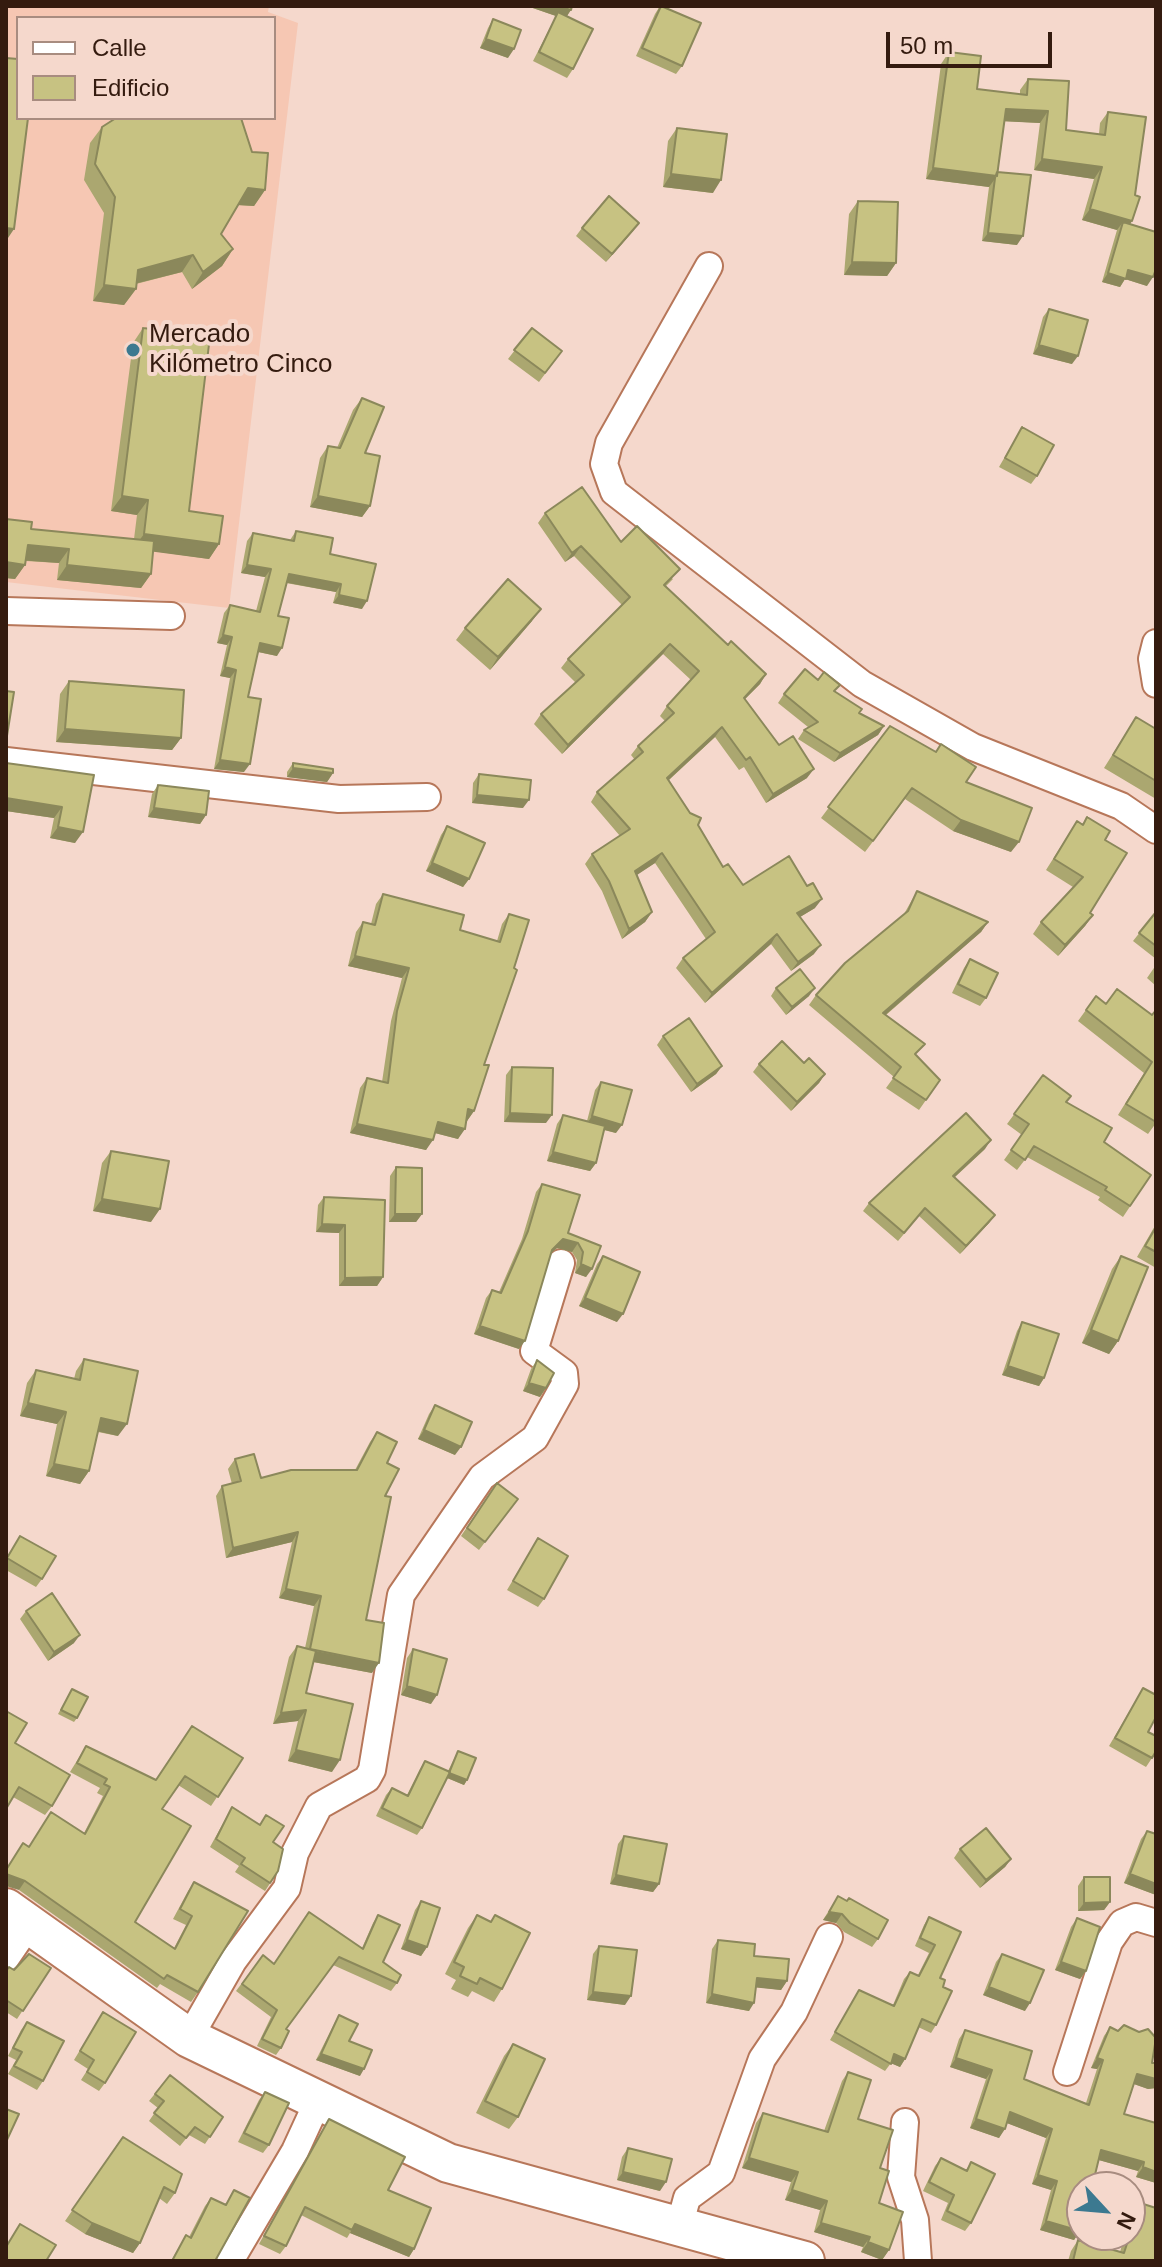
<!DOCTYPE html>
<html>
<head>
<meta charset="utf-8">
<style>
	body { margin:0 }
	#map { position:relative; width:1162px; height:2267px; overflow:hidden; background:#f5d8cc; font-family:Helvetica,sans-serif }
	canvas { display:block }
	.frame { position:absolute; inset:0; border:8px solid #341b0f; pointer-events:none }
	.legend { position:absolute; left:16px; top:16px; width:260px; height:104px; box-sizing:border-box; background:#f5d8cc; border:2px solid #a88c80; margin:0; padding:10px 14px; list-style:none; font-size:24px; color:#341b0f }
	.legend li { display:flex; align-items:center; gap:16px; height:40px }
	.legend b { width:40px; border:2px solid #a88c80 }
	.north { position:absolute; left:1066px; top:2171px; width:80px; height:80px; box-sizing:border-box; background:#f5d8cc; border:2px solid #a88c80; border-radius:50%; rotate:116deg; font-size:22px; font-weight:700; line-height:32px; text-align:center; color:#341b0f }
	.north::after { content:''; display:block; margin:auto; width:28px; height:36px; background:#3c7990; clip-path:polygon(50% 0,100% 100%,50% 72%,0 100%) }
	.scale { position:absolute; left:886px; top:32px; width:166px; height:36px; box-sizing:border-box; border:4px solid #341b0f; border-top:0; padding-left:10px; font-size:24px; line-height:28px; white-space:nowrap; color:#341b0f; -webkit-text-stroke:6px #f5d8cc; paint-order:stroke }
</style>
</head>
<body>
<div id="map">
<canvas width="1162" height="2267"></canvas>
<div class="frame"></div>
<ul class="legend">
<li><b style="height:10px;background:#fff"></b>Calle</li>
<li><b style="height:22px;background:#c7c282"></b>Edificio</li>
</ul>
<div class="north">N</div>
<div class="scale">50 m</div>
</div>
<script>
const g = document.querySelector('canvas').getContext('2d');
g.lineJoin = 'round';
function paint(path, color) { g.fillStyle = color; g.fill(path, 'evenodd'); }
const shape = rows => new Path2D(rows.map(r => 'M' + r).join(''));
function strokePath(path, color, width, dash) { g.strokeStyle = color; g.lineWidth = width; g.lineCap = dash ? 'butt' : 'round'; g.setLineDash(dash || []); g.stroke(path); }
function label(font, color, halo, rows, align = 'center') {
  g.font = font + ' Helvetica,sans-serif'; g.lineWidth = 8; g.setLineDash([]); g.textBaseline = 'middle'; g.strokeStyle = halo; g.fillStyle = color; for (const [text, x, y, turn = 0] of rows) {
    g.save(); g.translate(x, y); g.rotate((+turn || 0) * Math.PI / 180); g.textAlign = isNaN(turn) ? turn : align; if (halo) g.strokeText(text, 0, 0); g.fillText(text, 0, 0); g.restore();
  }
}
const built = shape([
	[6,6,269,6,268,12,298,23,229,608,6,582],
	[18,18,274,18,274,118,18,118]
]);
const street = shape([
	[709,266,609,443,604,464,614,492,862,684,973,747,1121,806,1156,830],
	[6,611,171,616],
	[1156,643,1152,659,1156,684],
	[6,761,339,799,427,797],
	[6,1958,28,1926],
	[189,2038,233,1961,287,1888,295,1853,319,1806,367,1779,372,1770,401,1595,482,1477,535,1438,565,1384,564,1373,534,1351,561,1263],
	[1067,2072,1109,1942,1122,1923,1136,1917,1156,1923],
	[905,2122,901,2177,915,2220,918,2261],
	[679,2227,687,2198,721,2173,762,2059,794,2012,829,1937],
	[230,2261,295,2151,318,2101]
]);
const secondary = shape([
	[6,1908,189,2038,448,2163,805,2261]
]);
const wall = shape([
	[527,6,572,6,567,16,573,69,567,78,533,61,556,16],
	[660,6,682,66,676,74,636,56,655,14],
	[493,19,508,58,480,48,488,28],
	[949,52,977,89,1020,94,1020,90,1028,79,1066,130,1099,134,1100,123,1108,112,1130,224,1147,286,1125,279,1120,287,1102,282,1117,230,1082,220,1094,179,1034,170,1040,123,1004,121,997,172,1017,245,982,241,989,187,926,179,941,64],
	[102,127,265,190,254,206,238,205,221,234,233,249,222,266,192,289,182,272,136,284,136,289,124,305,93,301,104,213,84,180,90,143],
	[677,128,713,193,663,187,668,141],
	[858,201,896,263,887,276,844,275,849,214],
	[582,228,633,231,606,262,576,236],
	[1049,309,1072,364,1033,354,1043,317],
	[143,328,189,511,219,544,209,559,153,551,151,574,141,588,57,580,59,563,26,561,25,565,15,579,6,578,6,519,31,529,134,539,137,515,111,511,133,343],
	[532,328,562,351,539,382,508,359],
	[362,398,365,453,370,506,362,517,310,507,320,458,328,446,337,448,353,410],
	[1022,427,1037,476,1031,484,999,467],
	[545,513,621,542,673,579,666,586,728,645,766,674,760,684,745,699,779,745,807,778,766,803,744,767,739,770,715,737,669,780,723,867,743,885,815,908,800,917,814,954,791,971,771,944,705,1003,676,968,683,958,706,939,655,863,636,875,652,912,645,922,622,939,602,891,585,864,592,854,620,836,591,802,597,792,635,760,631,755,638,746,665,721,660,716,667,706,691,680,663,654,562,754,534,724,541,714,576,683,561,668,568,659,622,605,574,556,565,562,538,523],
	[296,531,330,554,362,609,333,603,336,592,286,583,278,616,277,656,258,652,248,697,244,772,214,769,230,678,220,676,227,645,217,643,224,613,230,605,256,611,265,577,241,573,247,541,253,533,290,540],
	[532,621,490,670,456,640,465,628],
	[818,680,835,692,859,713,884,726,878,735,834,762,798,739,804,730,808,727,778,703,784,694],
	[69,681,181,738,172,750,56,742,60,694],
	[1136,717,1156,729,1156,799,1104,768],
	[890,726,966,782,1011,852,953,831,905,799,865,852,821,818],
	[6,763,94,775,75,843,50,838,54,818,6,811],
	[293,763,333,773,327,782,287,777,287,772],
	[479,774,523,808,472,803,473,783],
	[158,785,206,815,200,824,148,817,152,794],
	[1087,817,1105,840,1090,913,1093,915,1085,926,1058,956,1033,934,1041,922,1073,887,1046,870,1077,821,1082,825],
	[447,826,469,879,463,887,426,871,441,835],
	[917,891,988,922,981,932,886,1015,916,1055,940,1080,919,1110,886,1088,894,1077,809,1005,816,995,904,914],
	[383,894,460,930,497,941,502,924,509,914,484,1065,474,1111,467,1121,466,1120,458,1139,435,1133,426,1150,350,1133,360,1088,367,1078,382,1082,391,1021,402,978,348,966,356,932,363,922,371,924,376,904],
	[1156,912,1156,959,1133,941],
	[970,959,986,998,980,1006,952,993,964,968],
	[1156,965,1156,986,1147,978],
	[776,988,809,996,786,1015,771,996],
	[1096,996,1106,1004,1152,1015,1156,1123,1148,1134,1118,1115,1144,1073,1078,1021],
	[663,1036,722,1066,716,1074,691,1092,657,1045],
	[804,1063,825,1074,819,1083,791,1111,753,1072,759,1064],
	[512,1067,546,1123,504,1122,506,1075],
	[1043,1075,1104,1142,1151,1175,1123,1217,1098,1200,1100,1197,1027,1157,1017,1170,1004,1160,1022,1135,1007,1124],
	[601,1082,616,1133,604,1130,596,1163,590,1171,547,1161,557,1124,563,1115,587,1121,595,1090],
	[985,1149,954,1178,995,1215,989,1223,960,1254,919,1216,898,1241,863,1211,869,1203],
	[111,1151,151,1222,93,1211,102,1163],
	[396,1167,422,1214,416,1222,389,1222,390,1176],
	[542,1184,568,1233,601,1246,586,1277,575,1273,577,1260,572,1252,557,1248,550,1254,519,1349,474,1334,486,1298,492,1290,499,1292,522,1239,536,1192],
	[324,1197,383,1277,377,1286,339,1286,339,1233,316,1232,318,1205],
	[1156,1224,1156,1268,1137,1257],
	[603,1256,617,1322,579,1306,597,1264],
	[1121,1256,1118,1341,1109,1354,1082,1343,1112,1269],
	[1022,1322,1044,1378,1039,1386,1002,1375,1017,1331],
	[84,1359,118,1436,98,1432,89,1471,80,1484,46,1476,57,1424,20,1416,27,1383,36,1370,74,1379,76,1371],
	[537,1360,546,1388,540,1397,523,1391,531,1369],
	[435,1405,455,1455,418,1439,429,1414],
	[377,1432,387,1463,385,1496,366,1620,372,1673,313,1662,306,1693,332,1772,288,1761,298,1721,273,1724,289,1657,297,1646,305,1648,314,1606,279,1598,292,1542,226,1558,216,1496,222,1486,232,1484,228,1469,235,1459,261,1478,355,1470,370,1442],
	[497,1483,518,1499,479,1550,461,1536],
	[20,1536,42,1579,36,1587,6,1570,6,1559],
	[538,1538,544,1599,538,1607,507,1590],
	[26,1611,74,1643,48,1661,20,1619],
	[413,1649,431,1704,401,1695,407,1658],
	[1143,1688,1152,1758,1146,1767,1109,1746],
	[72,1689,77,1718,74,1722,58,1714],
	[15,1743,52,1806,45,1815,13,1797],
	[86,1746,156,1780,243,1758,211,1806,178,1785,162,1809,135,1922,174,1948,186,1925,173,1919,188,1891,194,1882,198,1992,191,2002,160,1984,157,1988,19,1890,29,1846,84,1833,103,1796,97,1793,100,1788,70,1772],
	[458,1751,467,1780,464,1785,447,1778,422,1828,417,1835,376,1816,386,1795,392,1788,407,1795,420,1769,425,1761,448,1771],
	[232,1807,273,1842,278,1871,265,1891,235,1872,239,1866,210,1847,227,1816],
	[1147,1831,1156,1895,1124,1883,1141,1839],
	[624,1836,659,1884,653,1892,610,1884,618,1844],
	[960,1849,1011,1859,1005,1867,980,1888,954,1858],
	[1084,1877,1110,1902,1104,1910,1078,1911,1078,1886],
	[838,1896,878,1939,872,1947,844,1932,836,1923,823,1920],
	[421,1901,427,1947,421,1956,401,1949,415,1910],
	[378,1915,383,1962,397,1983,391,1991,333,1965,286,2029,281,2048,276,2055,257,2046,271,2017,236,1991,263,1955,274,1964,362,1948,373,1923],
	[477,1915,490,1922,495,1915,502,1989,494,2002,472,1991,468,1997,451,1989,456,1980,445,1974,468,1928],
	[929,1917,943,1987,936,2025,931,2033,918,2027,905,2059,900,2067,891,2063,885,2071,830,2040,859,1990,893,2005,904,1979,910,1972,918,1975,929,1953,915,1946,924,1925],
	[1077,1918,1086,1971,1080,1979,1055,1970,1071,1927],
	[718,1940,754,1956,787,1981,781,1990,756,1987,749,2011,706,2003,712,1949],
	[599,1946,625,2005,587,2000,593,1954],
	[1002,1954,1025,2011,983,1995,996,1962],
	[51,1968,17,2019,6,2012,6,1971],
	[103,2012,105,2083,99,2091,81,2080,88,2069,74,2060],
	[339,2015,349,2041,360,2076,316,2060,335,2022],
	[27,2022,43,2081,37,2090,8,2074,16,2060,8,2056,21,2030],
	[1110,2027,1152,2063,1156,2063,1156,2088,1148,2089,1134,2084,1124,2114,1156,2123,1156,2183,1136,2177,1138,2171,1099,2160,1080,2231,1074,2240,1040,2230,1051,2190,1032,2184,1046,2138,1007,2123,999,2138,970,2128,986,2079,950,2067,959,2039,965,2030,1024,2079,1086,2103,1097,2069,1091,2068,1104,2036],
	[513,2044,518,2117,509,2129,476,2113,504,2056],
	[848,2072,858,2119,880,2168,879,2203,889,2250,882,2260,861,2252,863,2247,814,2232,820,2210,785,2200,791,2182,742,2168,756,2123,763,2113,824,2131,842,2081],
	[170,2075,223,2117,205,2144,189,2135,180,2146,149,2121,158,2108,149,2101],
	[265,2092,269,2145,263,2153,238,2142,259,2100],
	[329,2119,388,2190,414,2249,409,2257,350,2233,347,2238,301,2215,286,2246,280,2254,259,2244],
	[123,2137,175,2193,167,2204,159,2198,140,2243,133,2253,85,2234,65,2221],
	[628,2148,660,2191,617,2180,622,2157],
	[941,2158,966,2170,971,2162,971,2223,965,2231,941,2220,948,2203,923,2191,935,2166],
	[234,2190,215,2261,171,2261,186,2235,189,2237,205,2206,211,2198,225,2205],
	[1140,2203,1156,2261,1068,2261,1071,2251,1078,2240,1120,2252,1125,2235,1130,2235,1130,2220,1132,2214]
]);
const shadedWall = shape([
	[527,6,557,6,571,10,565,19,558,12,556,16],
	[486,39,514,49,508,58,480,48],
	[1006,109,1048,111,1040,123,998,121],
	[1042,159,1102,167,1094,179,1034,170],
	[933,168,997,176,989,187,926,179],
	[671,174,721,180,713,193,663,187],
	[248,188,265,190,254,206,237,205],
	[1090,209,1132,221,1125,233,1123,222,1117,230,1082,220],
	[639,223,633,231,606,262,612,254],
	[6,228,14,229,6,241],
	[988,233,1023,236,1017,245,982,241],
	[233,249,222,266,192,289,203,272],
	[193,255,182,272,126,286,138,270],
	[852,262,896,263,887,276,844,275],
	[1128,270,1153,277,1147,286,1125,279,1120,287,1102,282,1108,273],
	[104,285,136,289,124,305,93,301],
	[1039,345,1078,356,1072,364,1033,354],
	[122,496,148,500,137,515,111,511],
	[318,496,370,506,362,517,310,507],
	[144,534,219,544,209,559,133,549],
	[28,545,69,549,59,563,18,560],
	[581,546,574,556,565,562,572,553],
	[6,562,25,565,15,579,6,578],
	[67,565,151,574,141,588,57,580],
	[247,565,271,569,265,577,241,573],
	[289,574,341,584,336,592,283,582],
	[339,595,367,601,362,609,333,603],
	[541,609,532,621,490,670,498,657],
	[223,635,232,637,227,645,217,643],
	[260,643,282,648,277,656,254,651],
	[670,644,663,654,562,754,568,745],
	[225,667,236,670,230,678,220,676],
	[766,674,760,684,737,707,744,698],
	[884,726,878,735,834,762,840,753],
	[722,727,715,737,661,787,667,778],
	[65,729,181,738,172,750,56,742],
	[220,760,250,764,244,772,214,769],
	[293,768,333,773,327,782,287,777],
	[814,769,807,778,766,803,773,794],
	[477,795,529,800,523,808,472,803],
	[6,798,62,807,54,818,6,811],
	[154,808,206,815,200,824,148,817],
	[961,820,1019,842,1011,852,953,831],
	[58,827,83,832,75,843,50,838],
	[662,853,655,863,628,881,635,871],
	[432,863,469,879,463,887,426,871],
	[822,899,815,908,790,923,797,913],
	[652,912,645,922,622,939,629,929],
	[1093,915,1085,926,1058,956,1065,945],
	[988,922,981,932,876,1023,883,1013],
	[777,934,771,944,705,1003,712,993],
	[821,945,814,954,791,971,798,962],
	[355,956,409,968,402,978,348,966],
	[815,988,809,996,786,1015,792,1007],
	[722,1066,716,1074,691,1092,697,1084],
	[825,1074,819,1083,791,1111,797,1102],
	[468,1109,474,1111,467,1121,461,1119],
	[510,1113,552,1115,546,1123,504,1122],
	[592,1116,622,1125,616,1133,586,1125],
	[438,1122,465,1129,458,1139,431,1132],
	[357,1124,433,1140,426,1150,350,1133],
	[991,1140,985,1149,947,1184,953,1176],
	[553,1152,596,1163,590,1171,547,1161],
	[102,1199,160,1209,151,1222,93,1211],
	[395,1214,422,1214,416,1222,389,1222],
	[995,1215,989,1223,960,1254,966,1246],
	[322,1224,345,1225,339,1233,316,1232],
	[563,1239,578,1243,572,1252,557,1248,546,1258,552,1250],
	[581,1264,592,1269,586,1277,575,1273],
	[383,1277,377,1286,339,1286,345,1278],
	[585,1298,623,1314,617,1322,579,1306],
	[480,1326,525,1341,519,1349,474,1334],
	[1091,1330,1118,1341,1109,1354,1082,1343],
	[1008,1366,1044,1378,1039,1386,1002,1375],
	[529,1383,546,1388,540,1397,523,1391],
	[28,1403,66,1412,57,1424,20,1416],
	[101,1418,127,1424,118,1436,92,1430],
	[424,1430,461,1447,455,1455,418,1439],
	[54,1464,89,1471,80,1484,46,1476],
	[298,1532,292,1542,226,1558,233,1548],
	[286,1589,321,1596,314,1606,279,1598],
	[80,1635,74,1643,48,1661,54,1652],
	[310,1650,379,1663,372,1673,303,1660],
	[407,1686,437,1695,431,1704,401,1695],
	[306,1710,298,1721,273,1724,281,1713],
	[296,1750,340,1760,332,1772,288,1761],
	[448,1773,467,1780,464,1785,445,1777],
	[1011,1859,1005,1867,980,1888,986,1880],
	[6,1874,25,1881,19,1890,6,1886],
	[1130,1874,1156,1884,1156,1895,1124,1883],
	[616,1875,659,1884,653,1892,610,1884],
	[1110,1902,1104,1910,1078,1911,1084,1903],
	[829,1912,842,1914,836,1923,823,1920],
	[407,1940,427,1947,421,1956,401,1949],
	[1061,1962,1086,1971,1080,1979,1055,1970],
	[757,1978,787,1981,781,1990,751,1987],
	[989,1987,1030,2003,1025,2011,983,1995],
	[593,1992,631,1996,625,2005,587,2000],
	[712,1994,754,2003,749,2011,706,2003],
	[321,2054,364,2069,360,2076,316,2060],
	[894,2054,905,2059,900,2067,888,2062],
	[956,2058,992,2070,986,2079,950,2067],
	[1097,2058,1103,2060,1097,2069,1091,2068],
	[1137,2074,1156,2079,1156,2088,1148,2089,1131,2083],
	[1010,2112,1052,2129,1046,2138,1004,2122],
	[976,2119,1005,2129,999,2138,970,2128],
	[1101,2150,1144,2162,1138,2171,1095,2159],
	[749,2158,798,2172,791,2182,742,2168],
	[1143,2167,1156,2172,1156,2183,1136,2177],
	[623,2172,666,2182,660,2191,617,2180],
	[1038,2175,1057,2181,1051,2190,1032,2184],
	[792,2190,827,2201,820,2210,785,2200],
	[1046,2221,1080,2231,1074,2240,1040,2230],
	[92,2223,140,2243,133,2253,85,2234],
	[821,2223,870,2237,863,2247,814,2232],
	[355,2224,414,2249,409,2257,350,2233],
	[868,2242,889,2250,882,2260,861,2252]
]);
const building = shape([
	[557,6,572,6,571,10,557,6],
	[661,6,701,23,682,66,642,48,661,6],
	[558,12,593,29,573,69,539,52,558,12],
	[493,19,521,30,514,49,486,39,493,19],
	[949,52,981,56,977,89,1027,95,1028,79,1069,81,1066,130,1105,135,1108,112,1146,117,1135,195,1140,197,1132,221,1090,209,1102,167,1042,159,1048,111,1006,109,997,176,933,168,949,52],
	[6,58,18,59,18,118,28,118,14,229,6,228,6,58],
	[116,118,241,118,252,152,268,153,265,190,248,188,221,234,233,249,203,272,193,255,138,270,136,289,104,285,115,197,95,164,102,127,116,118],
	[677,128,727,134,721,180,671,174,677,128],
	[997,172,1031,175,1023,236,988,233,995,178,997,172],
	[609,196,639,223,612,254,582,228,609,196],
	[858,201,898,202,896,263,852,262,858,201],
	[1123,222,1156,232,1156,269,1153,277,1128,270,1126,279,1108,273,1123,222],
	[1049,309,1088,320,1078,356,1039,345,1049,309],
	[143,328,210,336,189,511,223,516,219,544,144,534,148,500,122,496,143,328],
	[532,328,562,351,545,373,514,350,532,328],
	[362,398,384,407,365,453,380,456,370,506,318,496,328,446,340,448,362,398],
	[1022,427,1054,445,1037,476,1005,458,1022,427],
	[582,487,621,542,637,526,680,569,664,585,728,645,731,641,766,674,744,698,779,745,793,736,814,769,773,794,750,757,746,760,722,727,667,778,690,813,701,818,698,825,723,867,728,864,743,885,789,856,807,886,813,883,822,899,797,913,821,945,798,962,777,934,712,993,683,958,715,932,662,853,635,871,652,912,629,929,609,881,592,854,630,829,597,792,643,752,638,746,674,713,667,706,699,671,670,644,568,745,541,714,584,675,568,659,630,597,581,546,572,553,545,513,582,487],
	[6,519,32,522,31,529,154,541,151,574,67,565,69,549,28,545,25,565,6,562,6,519],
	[296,531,333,538,330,554,376,564,367,601,339,595,341,584,289,574,278,616,289,618,282,648,260,643,248,697,261,699,250,764,220,760,236,670,225,667,232,637,223,635,230,605,260,612,271,569,247,565,253,533,294,541,296,531],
	[508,579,541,609,498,657,465,628,508,579],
	[805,669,818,680,824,672,840,685,834,691,862,709,859,713,884,726,840,753,804,730,818,722,784,694,805,669],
	[69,681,184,690,181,738,65,729,69,681],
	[6,691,14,692,6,742,6,691],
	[1136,717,1156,729,1156,781,1113,755,1136,717],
	[890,726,936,752,941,744,976,767,966,782,1032,808,1019,842,961,820,912,788,873,841,828,807,890,726],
	[6,763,94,775,83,832,58,827,62,807,6,798,6,763],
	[293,763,333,769,333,773,293,768,293,763],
	[479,774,531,780,529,800,477,795,479,774],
	[158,785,209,791,206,815,154,808,158,785],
	[1087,817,1110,831,1105,840,1127,853,1090,913,1093,915,1065,945,1041,922,1083,877,1054,859,1077,821,1083,825,1087,817],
	[447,826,485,843,469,879,432,863,447,826],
	[917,891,988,922,883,1013,925,1044,915,1054,940,1080,926,1100,893,1078,901,1067,816,995,845,963,908,911,917,891],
	[383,894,464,915,460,930,500,942,509,914,529,920,514,968,517,970,484,1065,489,1065,474,1111,468,1109,465,1129,438,1122,433,1140,357,1124,367,1078,388,1083,397,1011,409,968,355,956,363,922,375,925,383,894],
	[1156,912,1156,946,1139,933,1156,912],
	[970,959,998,973,986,998,958,984,970,959],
	[800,969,815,988,792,1007,776,988,800,969],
	[1117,989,1152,1015,1156,1010,1156,1122,1126,1104,1152,1062,1086,1010,1096,996,1106,1004,1117,989],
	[689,1018,722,1066,697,1084,663,1036,689,1018],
	[782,1041,804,1063,809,1058,825,1074,797,1102,759,1064,782,1041],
	[512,1067,553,1068,552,1115,510,1113,512,1067],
	[1043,1075,1071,1096,1066,1102,1112,1128,1104,1142,1151,1175,1130,1206,1105,1190,1107,1187,1034,1146,1025,1160,1011,1150,1029,1124,1014,1114,1043,1075],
	[601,1082,632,1090,622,1125,592,1116,601,1082],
	[966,1113,991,1140,953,1176,995,1215,966,1246,925,1208,904,1233,869,1203,966,1113],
	[563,1115,605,1126,596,1163,553,1152,563,1115],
	[111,1151,169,1161,160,1209,102,1199,111,1151],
	[396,1167,422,1168,422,1214,395,1214,396,1167],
	[542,1184,580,1195,568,1233,601,1246,592,1269,581,1264,583,1252,578,1243,563,1239,552,1250,525,1341,480,1326,492,1290,501,1293,528,1231,542,1184],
	[324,1197,385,1200,383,1277,345,1278,345,1225,322,1224,324,1197],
	[1156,1227,1156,1252,1145,1246,1156,1227],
	[603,1256,640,1272,623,1314,585,1298,603,1256],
	[1121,1256,1148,1267,1118,1341,1091,1330,1121,1256],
	[1022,1322,1059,1334,1044,1378,1008,1366,1022,1322],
	[84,1359,138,1371,127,1424,101,1418,89,1471,54,1464,66,1412,28,1403,36,1370,80,1380,84,1359],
	[537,1360,554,1373,546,1388,529,1383,537,1360],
	[435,1405,472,1422,461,1447,424,1430,435,1405],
	[377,1432,397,1442,387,1463,399,1469,385,1496,391,1497,366,1620,384,1623,379,1663,310,1649,321,1596,286,1589,298,1532,233,1548,222,1486,241,1481,235,1459,254,1454,261,1478,291,1470,357,1470,377,1432],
	[497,1483,518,1499,485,1542,467,1528,497,1483],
	[20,1536,56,1556,42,1579,7,1558,20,1536],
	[538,1538,568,1556,544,1599,513,1581,538,1538],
	[52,1593,80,1635,54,1652,26,1611,52,1593],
	[297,1646,316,1651,306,1693,353,1704,340,1760,296,1750,306,1710,281,1713,297,1646],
	[413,1649,447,1659,437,1695,407,1686,413,1649],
	[1143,1688,1156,1695,1156,1717,1148,1732,1156,1736,1156,1751,1152,1758,1115,1738,1143,1688],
	[72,1689,88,1697,77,1718,61,1710,72,1689],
	[6,1711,27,1723,15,1743,70,1775,52,1806,19,1787,6,1809,6,1711],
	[192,1726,243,1758,218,1797,185,1776,162,1809,191,1826,135,1922,175,1949,192,1916,180,1909,194,1882,248,1911,198,1992,167,1975,164,1979,25,1881,6,1874,6,1870,23,1843,29,1847,51,1812,85,1834,110,1787,104,1784,107,1779,77,1763,86,1746,156,1780,192,1726],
	[458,1751,476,1758,467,1780,449,1773,458,1751],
	[425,1761,450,1772,422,1828,382,1808,392,1788,408,1796,425,1761],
	[232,1807,260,1825,266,1815,284,1826,273,1842,283,1849,278,1871,270,1883,241,1864,245,1858,216,1839,232,1807],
	[986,1828,1011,1859,986,1880,960,1849,986,1828],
	[1147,1831,1156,1834,1156,1884,1130,1874,1147,1831],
	[624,1836,667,1844,659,1884,616,1875,624,1836],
	[1084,1877,1110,1877,1110,1902,1084,1903,1084,1877],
	[838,1896,847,1901,849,1898,888,1920,878,1939,850,1923,842,1914,829,1912,838,1896],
	[421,1901,440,1908,427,1947,407,1940,421,1901],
	[309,1912,363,1949,378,1915,400,1925,383,1962,401,1975,397,1983,339,1957,286,2029,289,2031,281,2048,262,2039,277,2010,242,1984,263,1955,274,1964,309,1912],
	[477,1915,491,1922,495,1915,530,1933,502,1989,480,1978,477,1984,460,1976,464,1967,454,1962,477,1915],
	[929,1917,961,1932,940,1978,945,1980,943,1987,952,1991,936,2025,922,2019,905,2059,894,2054,891,2064,835,2032,859,1990,894,2006,910,1972,919,1976,935,1945,920,1938,929,1917],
	[1077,1918,1100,1927,1086,1971,1061,1962,1077,1918],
	[718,1940,755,1944,754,1956,789,1959,787,1981,757,1978,754,2003,712,1994,718,1940],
	[599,1946,637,1950,631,1996,593,1992,599,1946],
	[29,1954,51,1968,23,2011,6,2000,6,1971,9,1967,14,1970,29,1954],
	[1002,1954,1044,1970,1030,2003,989,1987,1002,1954],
	[103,2012,136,2032,105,2083,87,2072,94,2060,80,2051,103,2012],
	[339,2015,358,2024,349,2041,372,2050,364,2069,321,2054,339,2015],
	[27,2022,64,2041,43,2081,14,2066,22,2052,13,2048,27,2022],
	[1124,2025,1139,2032,1148,2029,1156,2038,1152,2063,1156,2063,1156,2079,1137,2074,1124,2114,1156,2123,1156,2172,1143,2167,1144,2162,1101,2150,1092,2187,1082,2187,1082,2224,1080,2231,1046,2221,1057,2181,1038,2175,1052,2129,1010,2112,1005,2129,976,2119,992,2070,956,2058,965,2030,1032,2051,1024,2079,1089,2105,1103,2060,1097,2058,1110,2027,1118,2031,1124,2025],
	[513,2044,545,2059,518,2117,485,2101,513,2044],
	[848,2072,871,2080,858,2119,893,2130,880,2168,889,2171,879,2203,903,2212,889,2250,868,2242,870,2237,821,2223,827,2201,792,2190,798,2172,749,2158,763,2113,828,2132,848,2072],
	[170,2075,223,2117,210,2137,195,2127,186,2138,154,2113,164,2101,155,2094,170,2075],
	[265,2092,289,2103,269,2145,244,2133,265,2092],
	[6,2109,19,2114,6,2142,6,2109],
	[329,2119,405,2157,388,2190,431,2208,414,2249,355,2224,352,2230,305,2207,286,2246,264,2236,329,2119],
	[123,2137,182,2174,175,2193,164,2187,140,2243,92,2223,72,2210,123,2137],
	[628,2148,672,2159,666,2182,623,2172,628,2148],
	[941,2158,967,2171,971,2162,995,2174,971,2223,947,2211,954,2195,929,2182,941,2158],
	[234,2190,250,2198,215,2261,172,2261,186,2235,191,2238,211,2198,226,2205,234,2190],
	[1140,2203,1156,2208,1156,2261,1073,2261,1078,2240,1124,2253,1140,2203],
	[20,2224,56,2245,46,2261,8,2261,6,2260,6,2247,20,2224]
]);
const markers = [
	[133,350,8,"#3c7990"]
];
const poiNames = [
	["Mercado",149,335],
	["Kilómetro Cinco",149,365]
];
paint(built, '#f6c7b3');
strokePath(street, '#b7775a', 30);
strokePath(secondary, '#b7775a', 42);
strokePath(street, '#fff', 26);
strokePath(secondary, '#fff', 38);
paint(wall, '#aba770');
paint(shadedWall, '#8b885b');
paint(building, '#c7c282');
strokePath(building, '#8b885b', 2);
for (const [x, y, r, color] of markers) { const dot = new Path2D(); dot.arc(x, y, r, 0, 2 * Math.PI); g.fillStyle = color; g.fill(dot); strokePath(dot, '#f5d8cc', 3); }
label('26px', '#341b0f', '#f5d8cc', poiNames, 'left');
</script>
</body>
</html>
